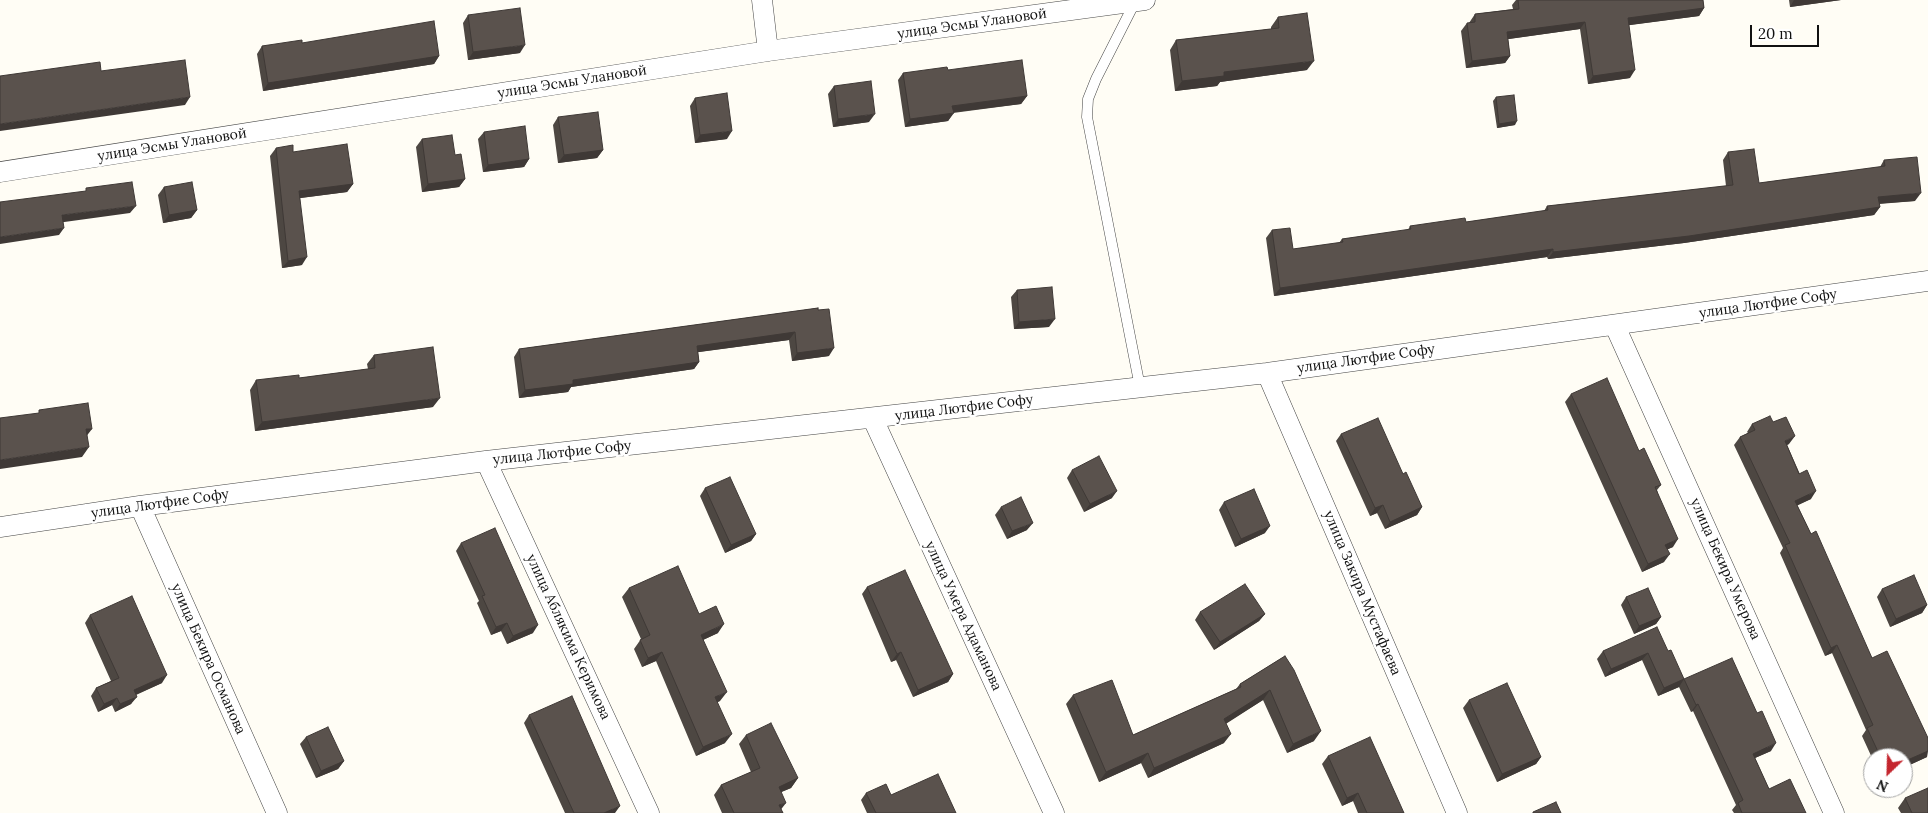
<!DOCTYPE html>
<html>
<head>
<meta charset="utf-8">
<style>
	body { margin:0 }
	#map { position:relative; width:1928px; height:813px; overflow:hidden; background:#fffdf5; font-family:Lora,serif }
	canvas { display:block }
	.north { position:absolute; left:1863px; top:748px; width:50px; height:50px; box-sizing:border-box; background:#fff; border:1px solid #a0a0a0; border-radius:50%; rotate:204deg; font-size:14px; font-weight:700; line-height:20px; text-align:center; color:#111 }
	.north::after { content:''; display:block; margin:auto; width:18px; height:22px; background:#c4262e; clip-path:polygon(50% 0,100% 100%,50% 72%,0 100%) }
	.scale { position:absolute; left:1750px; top:25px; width:69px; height:22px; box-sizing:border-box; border:2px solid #111; border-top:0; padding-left:6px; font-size:15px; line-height:18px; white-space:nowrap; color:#111; -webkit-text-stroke:4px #fff; paint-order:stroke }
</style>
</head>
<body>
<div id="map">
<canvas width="1928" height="813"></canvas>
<div class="north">N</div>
<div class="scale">20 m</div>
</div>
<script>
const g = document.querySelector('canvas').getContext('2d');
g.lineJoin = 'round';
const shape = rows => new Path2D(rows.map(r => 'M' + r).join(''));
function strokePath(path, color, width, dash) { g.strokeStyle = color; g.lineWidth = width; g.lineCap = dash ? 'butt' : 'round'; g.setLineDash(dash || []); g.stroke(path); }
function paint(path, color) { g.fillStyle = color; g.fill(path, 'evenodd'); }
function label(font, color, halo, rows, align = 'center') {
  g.font = font + ' Lora,serif'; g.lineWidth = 5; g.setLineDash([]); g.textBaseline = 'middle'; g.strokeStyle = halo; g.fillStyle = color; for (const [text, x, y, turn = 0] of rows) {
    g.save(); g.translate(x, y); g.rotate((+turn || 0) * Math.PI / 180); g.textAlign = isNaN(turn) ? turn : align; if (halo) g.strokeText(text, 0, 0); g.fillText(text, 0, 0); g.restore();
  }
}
const lane = shape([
	[1135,2,1096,79,1088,99,1087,117,1140,387]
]);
const street = shape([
	[762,0,768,51],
	[0,172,768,51,1145,0],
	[1615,326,1834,813],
	[1267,373,1457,813],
	[873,419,1054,813],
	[486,461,649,813],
	[140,506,277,813],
	[0,527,140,506,486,461,1267,373,1928,281]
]);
const wall = shape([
	[1516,0,1703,0,1704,8,1699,16,1629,25,1630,78,1588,84,1580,29,1508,39,1510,56,1505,63,1466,68,1461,31,1467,23,1469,23,1475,14,1513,9,1512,5],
	[1789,0,1841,0,1790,7],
	[468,15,520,53,468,60,463,23],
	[1278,17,1307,70,1220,82,1217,86,1175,91,1170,50,1176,40,1271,29,1271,27],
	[302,43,439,56,434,64,263,91,257,54,262,46],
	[948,70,1027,96,1021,104,953,113,948,121,905,127,898,80,903,73],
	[834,86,869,122,833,127,828,94],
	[1496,97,1515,125,1497,128,1493,101],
	[695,98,727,139,695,143,690,106],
	[558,117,603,150,597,158,558,163,553,125],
	[484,132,529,159,524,167,483,172,478,139],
	[422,139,455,155,465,179,459,187,422,192,416,147],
	[276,148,293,152,353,184,347,192,300,198,302,265,282,268,270,156],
	[1728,152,1759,183,1880,167,1884,160,1915,201,1879,204,1880,207,1874,215,1684,243,1548,259,1547,257,1274,296,1266,238,1272,230,1293,249,1339,243,1342,239,1408,230,1410,226,1466,222,1544,211,1547,206,1726,186,1723,160],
	[164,187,197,210,191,218,163,223,158,195],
	[1017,290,1049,327,1014,329,1011,297],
	[818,308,829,356,792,361,789,340,698,352,699,362,694,369,571,387,568,392,519,398,514,357,519,349],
	[374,355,433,407,255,431,250,390,256,380,299,378,368,369,367,364],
	[1571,394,1639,451,1661,485,1657,490,1673,547,1667,549,1664,562,1642,572,1565,402],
	[1773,422,1789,444,1787,445,1811,499,1797,505,1811,534,1872,658,1928,738,1927,757,1903,768,1903,758,1873,758,1873,760,1862,736,1866,730,1832,653,1825,656,1780,553,1783,548,1734,445,1740,437,1748,433,1747,432,1752,424],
	[1341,434,1403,474,1422,507,1417,515,1385,529,1377,513,1370,516,1336,441],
	[1072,470,1112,498,1084,512,1067,478],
	[705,488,756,534,751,541,725,553,700,496],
	[1224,502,1265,533,1235,547,1219,510],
	[1001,507,1027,530,1007,539,995,515],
	[461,543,533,633,507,644,501,631,491,635,477,603,479,601,456,551],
	[867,587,953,674,948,682,913,697,896,660,891,662,862,594],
	[629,588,699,614,718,633,703,640,720,701,717,702,725,743,696,756,656,661,642,667,634,649,641,639,622,597],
	[1882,589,1927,605,1922,613,1890,627,1877,597],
	[1626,597,1661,617,1656,624,1634,634,1621,605],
	[1200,612,1265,614,1259,621,1214,650,1195,620],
	[90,615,162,683,136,695,131,704,115,712,112,705,98,712,91,696,96,688,111,681,85,623],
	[1603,651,1668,651,1684,679,1771,751,1755,758,1769,789,1806,813,1734,813,1732,810,1736,805,1693,711,1691,712,1679,687,1658,696,1642,660,1605,677,1597,659],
	[1285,656,1314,741,1287,753,1263,700,1226,723,1224,743,1148,778,1141,763,1099,782,1066,704,1073,695,1133,735,1236,689,1240,684],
	[1469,700,1541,757,1536,764,1497,782,1463,708],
	[529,715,615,813,565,813,524,723],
	[746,735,798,778,791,788,781,792,781,809,783,813,722,813,714,795,721,785,751,772,739,744],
	[306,737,344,761,338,769,316,778,300,744],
	[1328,756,1404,813,1358,813,1353,801,1342,806,1322,764],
	[866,793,891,795,956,813,867,813,861,800],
	[1905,798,1928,813,1901,813,1898,808]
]);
const shadedWall = shape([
	[1794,0,1841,0,1790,7],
	[1704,8,1699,16,1623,26,1628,18],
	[1585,22,1580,29,1502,40,1507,32],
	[525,45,520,53,468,60,473,52],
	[439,56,434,64,263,91,268,83],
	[1510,56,1505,63,1466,68,1472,61],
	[1314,61,1307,70,1220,82,1217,86,1175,91,1182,81,1224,72],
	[1635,70,1630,78,1588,84,1593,76],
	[1027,96,1021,104,947,113,952,106],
	[190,97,185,105,0,131,0,124],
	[954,113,948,121,905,127,910,119],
	[875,114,869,122,833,127,838,119],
	[1517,121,1515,125,1497,128,1499,124],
	[732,131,727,139,695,143,700,135],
	[603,150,597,158,558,163,564,155],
	[529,159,524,167,483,172,488,165],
	[465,179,459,187,422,192,428,184],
	[353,184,347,192,293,199,299,191],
	[1921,193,1915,201,1873,204,1878,197],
	[136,206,130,213,57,223,62,215],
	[1880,207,1874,215,1684,243,1548,259,1553,252],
	[197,210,191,218,163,223,169,215],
	[64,228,59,235,0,244,0,237],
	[1553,249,1547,257,1274,296,1280,288],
	[307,257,302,265,282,268,288,261],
	[1055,319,1049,327,1014,329,1019,322],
	[795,332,789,340,692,353,697,346],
	[834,348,829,356,792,361,797,353],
	[699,362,694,369,571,387,568,392,519,398,525,390,573,380],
	[440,398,433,407,255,431,262,422],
	[86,429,92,429,85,438],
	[1795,436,1789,444,1779,448,1785,441],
	[89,447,82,457,0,469,0,460],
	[1117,491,1112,498,1084,512,1090,504],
	[1816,491,1811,499,1790,509,1795,501],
	[1383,505,1377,513,1370,516,1375,508],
	[1422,507,1417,515,1385,529,1390,522],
	[1033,523,1027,530,1007,539,1012,531],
	[1270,526,1265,533,1235,547,1241,539],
	[756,534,751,541,725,553,731,545],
	[1678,539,1673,547,1660,553,1665,545],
	[1670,554,1664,562,1642,572,1648,564],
	[1927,605,1922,613,1890,627,1896,619],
	[1265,614,1259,621,1214,650,1220,642],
	[1661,617,1656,624,1634,634,1639,626],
	[507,623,501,631,491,635,496,627],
	[724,624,718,633,694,644,701,635],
	[538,625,533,633,507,644,513,636],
	[1837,645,1832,653,1825,656,1831,648],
	[662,652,656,661,642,667,648,658],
	[901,652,896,660,891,662,897,654],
	[1648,653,1642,660,1605,677,1611,669],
	[953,674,948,682,913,697,918,690],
	[167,675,162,683,128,698,134,690],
	[1684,679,1679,687,1658,696,1664,688],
	[1270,690,1263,700,1218,729,1224,719],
	[727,692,720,701,709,706,715,697],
	[137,697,131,704,115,712,120,704],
	[117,698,112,705,98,712,104,704],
	[1698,704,1693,711,1691,712,1696,705],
	[1321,731,1314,741,1287,753,1293,744],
	[732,734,725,743,696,756,703,747],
	[1231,734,1224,743,1148,778,1154,768],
	[1776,743,1771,751,1748,761,1753,754],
	[1928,751,1927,757,1903,768,1903,762],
	[1148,753,1141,763,1099,782,1106,772],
	[1541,757,1536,764,1497,782,1502,774],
	[344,761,338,769,316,778,321,771],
	[798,778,791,788,772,796,779,787],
	[1358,793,1353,801,1342,806,1347,798],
	[786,803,779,812,779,805],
	[620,806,615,813,604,813]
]);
const building = shape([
	[1518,0,1703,0,1704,8,1628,18,1635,70,1593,76,1585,22,1507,32,1510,56,1472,61,1467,23,1475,22,1475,14,1519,9,1518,0],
	[520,8,525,45,473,52,468,15,520,8],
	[1307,13,1314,61,1224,72,1224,76,1182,81,1176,40,1279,28,1278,17,1307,13],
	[434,21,439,56,268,83,262,46,302,40,302,43,434,21],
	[185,60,190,97,0,124,0,76,100,62,101,71,185,60],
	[1022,60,1027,96,952,106,954,113,910,119,903,73,947,67,948,70,1022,60],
	[871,81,875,114,838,119,834,86,871,81],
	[727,93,732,131,700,135,695,98,727,93],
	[1514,95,1517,121,1499,124,1496,97,1514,95],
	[598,112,603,150,564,155,558,117,598,112],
	[525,126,529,159,488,165,484,132,525,126],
	[452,135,455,155,461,154,465,179,428,184,422,139,452,135],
	[347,144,353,184,299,191,307,257,288,261,276,148,293,145,293,152,347,144],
	[1754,149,1759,183,1885,166,1884,160,1917,157,1921,193,1878,197,1880,207,1689,236,1553,252,1553,249,1280,288,1272,230,1290,228,1293,249,1343,242,1342,239,1411,229,1410,226,1465,218,1466,222,1548,210,1547,206,1733,185,1728,152,1754,149],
	[132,182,136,206,62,215,64,228,0,237,0,202,86,191,86,188,132,182],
	[192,182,197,210,169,215,164,187,192,182],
	[1052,287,1055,319,1019,322,1017,290,1052,287],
	[818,308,818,310,829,309,834,348,797,353,795,332,697,346,699,362,573,380,573,384,525,390,519,349,818,308],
	[433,347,440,398,262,422,256,380,299,375,299,378,375,368,374,355,433,347],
	[1607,378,1639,451,1644,448,1661,485,1655,487,1678,539,1665,545,1670,554,1648,564,1571,394,1607,378],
	[88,403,92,429,86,429,89,447,0,460,0,418,39,413,39,410,88,403],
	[1770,416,1773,422,1786,417,1795,436,1785,441,1799,474,1807,470,1816,491,1795,501,1811,534,1816,531,1872,658,1887,651,1928,738,1928,751,1903,762,1903,758,1881,758,1867,728,1873,725,1837,645,1831,648,1785,545,1790,543,1740,437,1755,430,1752,424,1770,416],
	[1378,418,1403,474,1406,472,1422,507,1390,522,1383,505,1375,508,1341,434,1378,418],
	[1099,456,1117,491,1090,504,1072,470,1099,456],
	[730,477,756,534,731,545,705,488,730,477],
	[1254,489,1270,526,1241,539,1224,502,1254,489],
	[1021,497,1033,523,1012,531,1001,507,1021,497],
	[495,528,538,625,513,636,507,623,496,627,482,596,485,595,461,543,495,528],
	[678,566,699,614,716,606,724,624,701,635,727,692,715,697,732,734,703,747,662,652,648,658,640,640,650,635,629,588,678,566],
	[905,570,953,674,918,690,901,652,897,654,867,587,905,570],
	[1914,575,1927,605,1896,619,1882,589,1914,575],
	[1245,584,1265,614,1220,642,1200,612,1245,584],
	[1648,588,1661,617,1639,626,1626,597,1648,588],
	[132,596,167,675,134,690,137,697,120,704,117,698,104,704,96,688,119,678,90,615,132,596],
	[1657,627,1668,651,1671,650,1684,679,1664,688,1648,653,1611,669,1603,651,1657,627],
	[1285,656,1294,670,1321,731,1293,744,1270,690,1224,719,1231,734,1154,768,1148,753,1106,772,1073,695,1112,680,1133,735,1241,687,1240,684,1285,656],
	[1732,658,1757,713,1762,711,1776,743,1753,754,1769,789,1790,779,1806,813,1742,813,1738,803,1743,800,1698,704,1696,705,1684,679,1732,658],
	[1507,683,1541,757,1502,774,1469,700,1507,683],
	[572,696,620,806,604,813,574,813,529,715,572,696],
	[771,723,798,778,779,787,786,803,779,805,783,813,734,813,721,785,760,768,746,735,771,723],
	[328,727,344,761,321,771,306,737,328,727],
	[1370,737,1404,813,1367,813,1358,793,1347,798,1328,756,1370,737],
	[938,774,956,813,876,813,866,793,886,784,891,795,938,774],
	[1928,788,1928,813,1912,813,1905,798,1928,788],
	[1556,802,1561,813,1533,813,1533,812,1556,802]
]);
const streetNames = [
	["улица Эсмы Улановой",972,24,-8],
	["улица Эсмы Улановой",572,82,-9],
	["улица Эсмы Улановой",172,145,-9],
	["улица Лютфие Софу",1768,304,-8],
	["улица Лютфие Софу",1366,359,-8],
	["улица Лютфие Софу",964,408,-7],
	["улица Лютфие Софу",562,453,-6],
	["улица Лютфие Софу",160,504,-8],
	["улица Бекира Умерова",1725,569,66],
	["улица Закира Мустафаева",1362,593,67],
	["улица Умера Адаманова",963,616,65],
	["улица Аблякима Керимова",568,637,65],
	["улица Бекира Османова",208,659,66]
];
strokePath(lane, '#444', 11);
strokePath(street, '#444', 21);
strokePath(lane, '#fff', 10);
strokePath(street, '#fff', 20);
paint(wall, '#4d4742');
paint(shadedWall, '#3f3936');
paint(building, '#5a524d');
strokePath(building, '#3f3936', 1);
label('14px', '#111', '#fff', streetNames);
</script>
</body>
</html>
